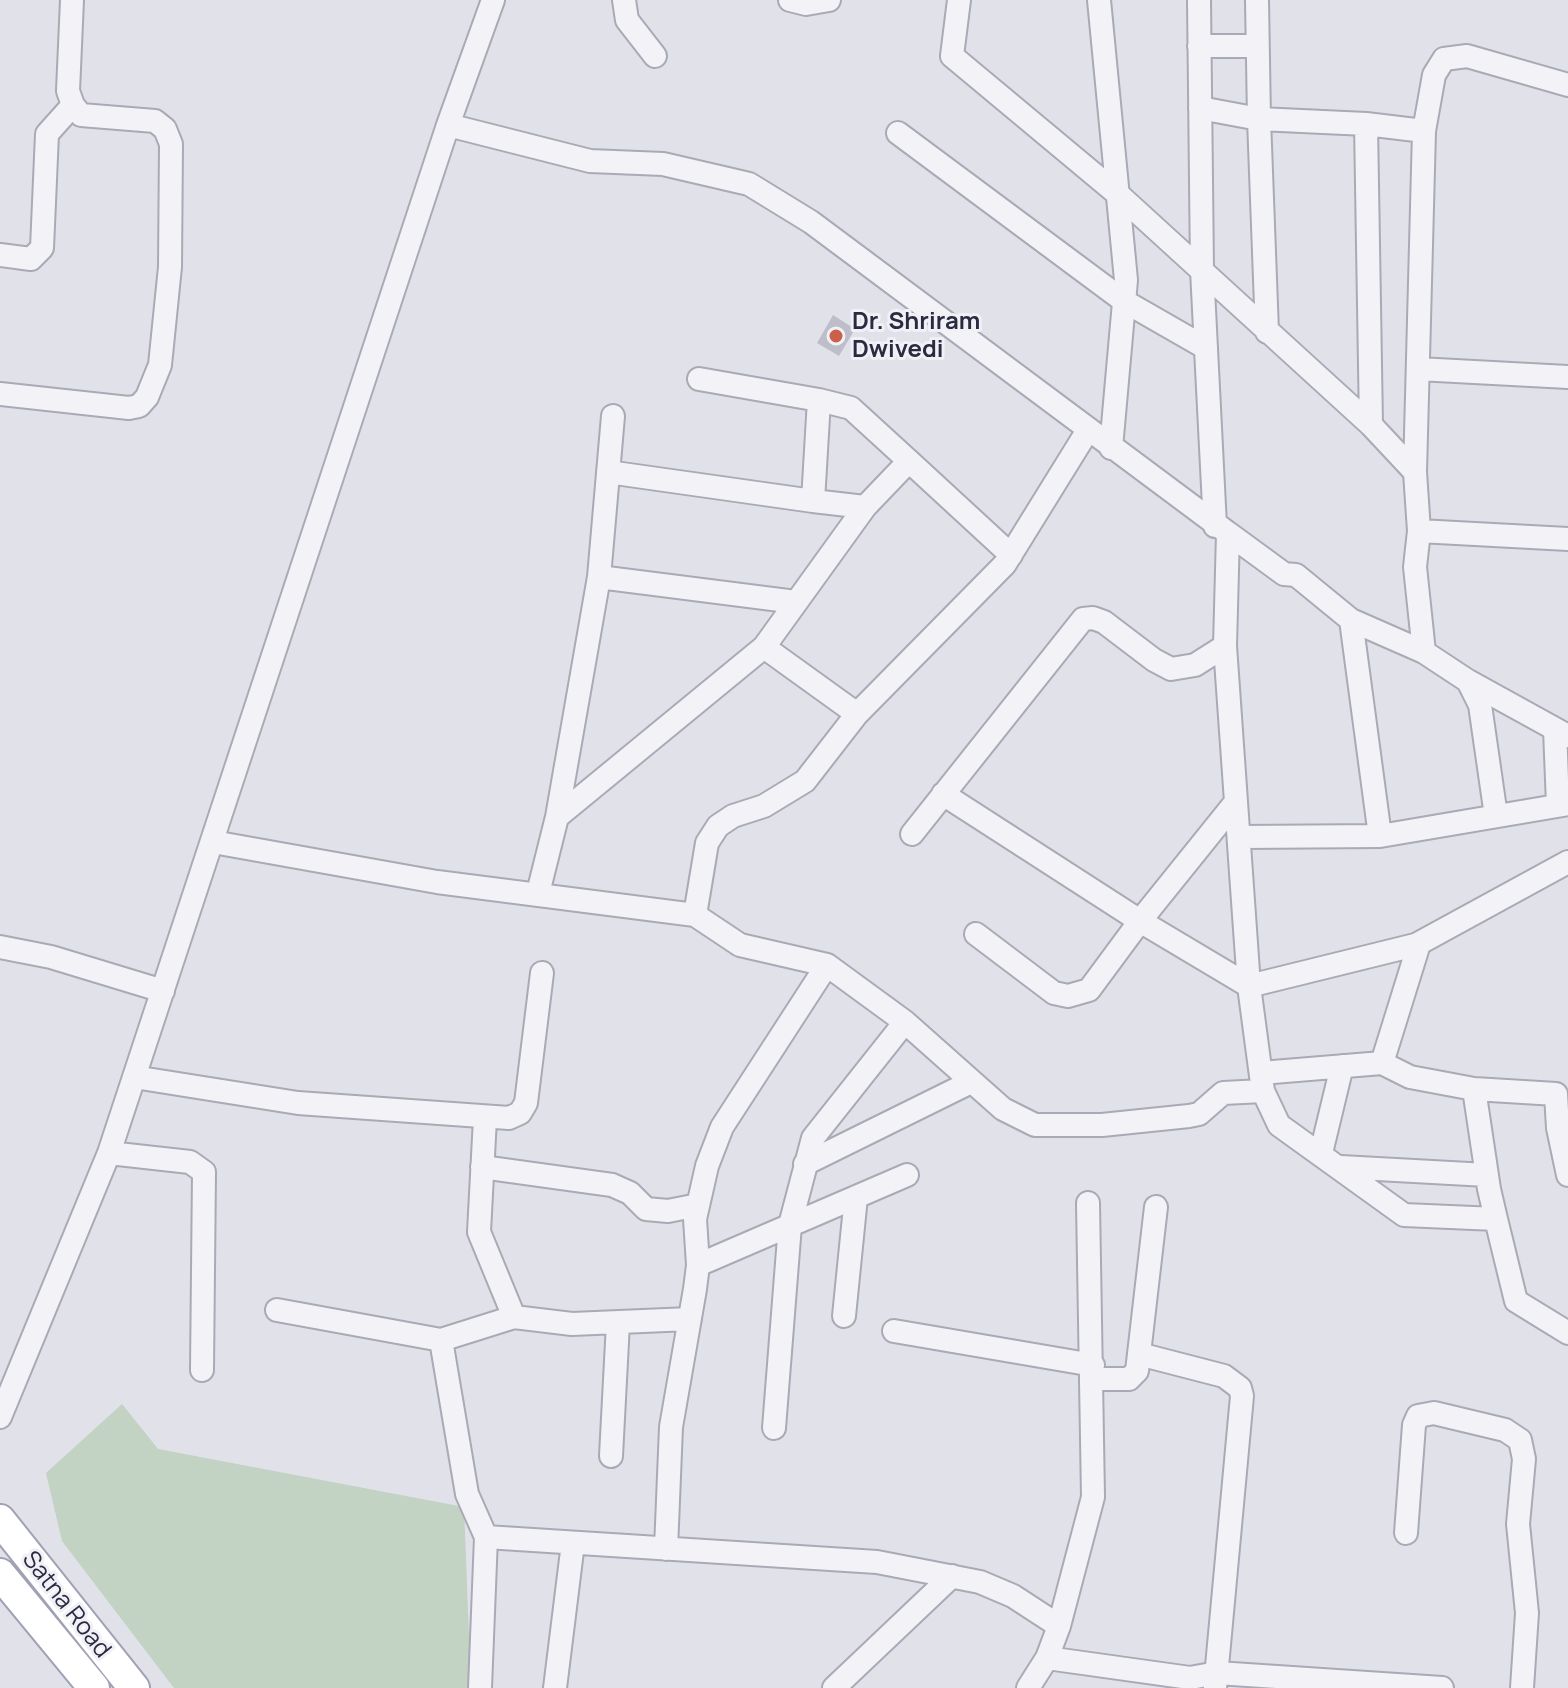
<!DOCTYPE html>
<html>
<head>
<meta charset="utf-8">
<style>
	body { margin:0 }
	canvas { display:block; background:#e0e1e9 }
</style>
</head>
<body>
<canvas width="1568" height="1688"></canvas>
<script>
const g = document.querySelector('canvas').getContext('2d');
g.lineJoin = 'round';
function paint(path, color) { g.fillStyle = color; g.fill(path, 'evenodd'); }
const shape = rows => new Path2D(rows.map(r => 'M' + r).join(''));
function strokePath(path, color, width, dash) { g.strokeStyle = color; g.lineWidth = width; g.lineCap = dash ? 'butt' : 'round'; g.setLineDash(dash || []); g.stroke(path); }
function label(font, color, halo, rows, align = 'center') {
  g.font = font + ' Manrope,sans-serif'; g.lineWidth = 6; g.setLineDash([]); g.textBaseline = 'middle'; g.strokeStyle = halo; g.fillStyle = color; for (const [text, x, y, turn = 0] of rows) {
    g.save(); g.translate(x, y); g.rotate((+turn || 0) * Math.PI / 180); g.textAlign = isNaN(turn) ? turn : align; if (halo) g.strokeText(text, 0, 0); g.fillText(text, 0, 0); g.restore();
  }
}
const green = shape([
	[122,1404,158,1449,464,1507,471,1688,174,1688,62,1541,46,1473]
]);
const building = shape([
	[833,315,855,329,839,356,817,343]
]);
const minor = shape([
	[624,0,627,20,655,56],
	[790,0,806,4,829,0],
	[959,0,952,56,1120,196,1371,425,1415,472],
	[1099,0,1126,280,1111,448],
	[1199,0,1202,270,1215,526],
	[1199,46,1257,46],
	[1200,108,1259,119,1257,0],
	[448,125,590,161,663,164,749,184,811,222,1228,533],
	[1424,131,1434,75,1444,59,1467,56,1568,85],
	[898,133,1124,301,1206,348],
	[0,255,31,259,42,248,47,134,73,105],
	[1267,332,1259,119,1366,124,1371,425],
	[1418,369,1568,377],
	[0,394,129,408,139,406,147,397,160,365,170,267,171,144,165,129,155,121,81,115,73,105,68,91,72,0],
	[819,400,851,408,909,461],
	[608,472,813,501],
	[865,507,909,461,1011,555],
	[1419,531,1568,539],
	[599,577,796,602],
	[1424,652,1468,681,1568,736],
	[1468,681,1480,705,1496,816],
	[857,714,1005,564,1088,430],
	[1555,729,1558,805],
	[943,794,1140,921,1249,986],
	[557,817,764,647,865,507,813,501,819,400,699,379],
	[912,834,1083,619,1093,618,1104,622,1154,660,1171,669,1195,665,1225,646],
	[1380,836,1568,804],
	[1240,837,1380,836,1351,620],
	[213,842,437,882,695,915,707,843,718,826,733,816,764,806,805,781,857,714,764,647],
	[538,893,557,817,599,577,613,416],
	[695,915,740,945,827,965,905,1022,1003,1109,1035,1125,1102,1125,1189,1116,1199,1114,1223,1093,1263,1091],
	[976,934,1054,993,1068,996,1089,990,1140,921,1235,803],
	[1414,946,1568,862],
	[0,947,51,957,163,991],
	[1249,986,1225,646,1228,533,1284,574,1296,575,1351,620,1424,652,1415,567,1419,531,1415,472,1424,131,1366,124],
	[1261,1073,1382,1063],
	[134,1077,298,1103,509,1118,520,1113,526,1103,542,973],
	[1474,1089,1556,1094,1558,1128],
	[485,1118,479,1232,514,1317],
	[1568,1128,1558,1128,1568,1175],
	[109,1153,190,1162,204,1172,202,1370],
	[1321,1153,1342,1066],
	[805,1164,971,1082],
	[482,1167,612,1185,630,1193,646,1209,668,1211,698,1205],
	[1341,1167,1487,1175],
	[1496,1219,1404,1215,1279,1125,1263,1091,1249,986,1419,944,1382,1063,1410,1077,1474,1089,1489,1189,1496,1219,1516,1301,1568,1333],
	[698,1265,907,1175],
	[277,1310,441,1340,514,1317,572,1324,690,1319],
	[844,1316,856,1197],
	[894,1331,1093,1365],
	[441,1340,467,1494,486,1537,877,1562,980,1582,1013,1596,1059,1626],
	[1139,1354,1224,1376,1240,1388,1242,1396,1215,1688],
	[1093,1379,1129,1379,1137,1371,1156,1207],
	[0,1417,109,1153,448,125,493,0],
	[774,1428,790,1225,813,1138,905,1022],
	[611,1456,618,1323],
	[1406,1533,1414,1425,1418,1416,1434,1413,1505,1430,1520,1440,1524,1459,1518,1524,1527,1613,1522,1688],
	[666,1549,671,1427,695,1289,698,1265,695,1219,707,1166,722,1127,827,965],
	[1047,1658,1190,1678,1217,1673,1442,1688],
	[480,1688,486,1537],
	[555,1688,573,1543],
	[834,1688,952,1576],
	[1028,1688,1047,1658,1059,1626,1093,1497,1088,1203]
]);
const major = shape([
	[0,1520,134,1688],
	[0,1574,94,1688]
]);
const markers = [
	[836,336,8,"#c9614a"]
];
const poiNames = [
	["Dr. Shriram",852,322],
	["Dwivedi",852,350]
];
const streetNames = [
	["Satna Road",66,1605,52]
];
paint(green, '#c2d2c3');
paint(building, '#bebecb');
strokePath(minor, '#a9aab6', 26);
strokePath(major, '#a0a1b4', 34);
strokePath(minor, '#f3f3f7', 22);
strokePath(major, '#fff', 30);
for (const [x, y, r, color] of markers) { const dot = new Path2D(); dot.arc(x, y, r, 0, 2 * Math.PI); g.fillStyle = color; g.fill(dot); strokePath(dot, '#f0f0f6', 3); }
label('bold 24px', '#2a2a40', '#f0f0f6', poiNames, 'left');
label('24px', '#2a2a40', '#f0f0f6', streetNames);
</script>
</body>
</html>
